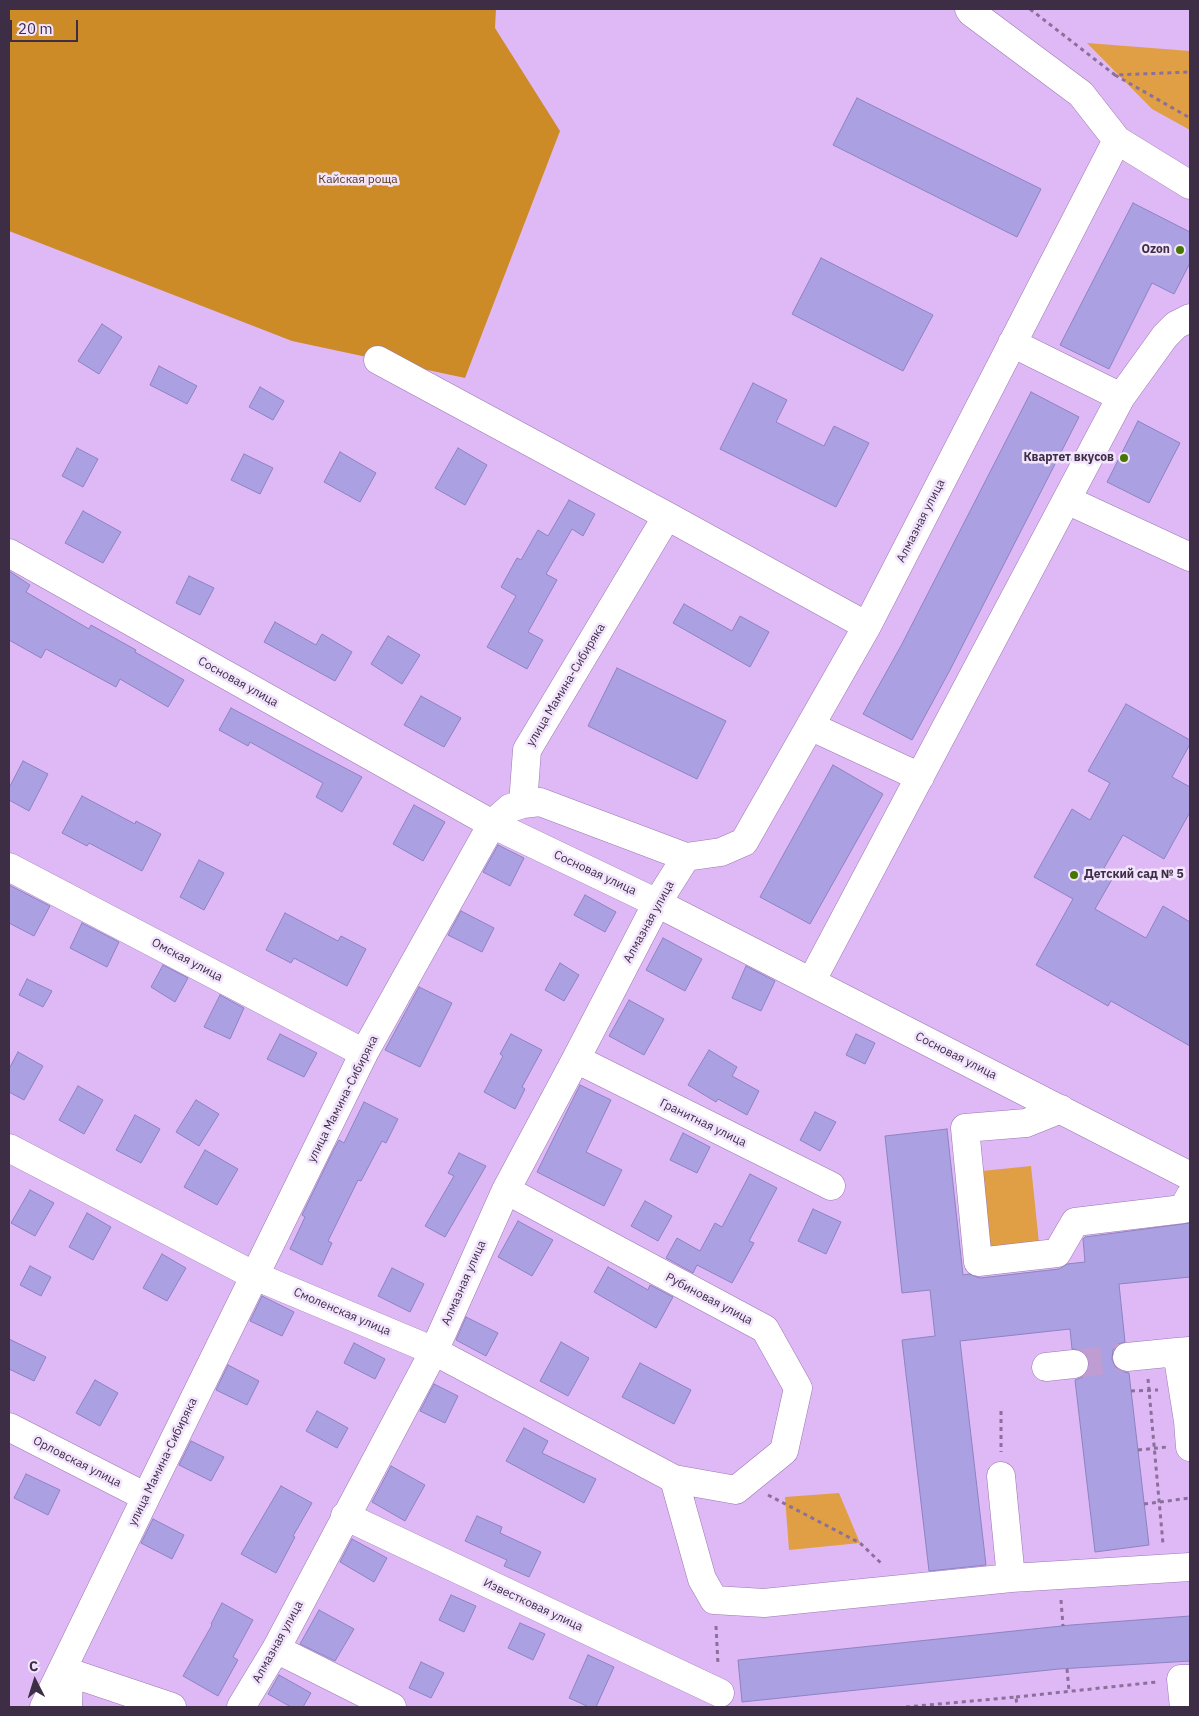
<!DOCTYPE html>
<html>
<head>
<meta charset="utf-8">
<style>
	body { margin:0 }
	#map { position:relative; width:1199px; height:1716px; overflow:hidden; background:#dfb9f6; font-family:"IBM Plex Sans",sans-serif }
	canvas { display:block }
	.frame { position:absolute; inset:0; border:10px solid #3d2e46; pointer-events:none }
	.north { position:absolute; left:10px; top:1656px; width:50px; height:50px; -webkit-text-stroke:4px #f3e4fd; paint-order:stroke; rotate:355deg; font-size:14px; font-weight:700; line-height:20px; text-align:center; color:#3d2e46 }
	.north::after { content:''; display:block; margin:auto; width:18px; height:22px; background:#3d2e46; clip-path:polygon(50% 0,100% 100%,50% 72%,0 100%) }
	.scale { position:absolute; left:10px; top:20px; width:68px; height:22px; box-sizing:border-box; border:2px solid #3d2e46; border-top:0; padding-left:6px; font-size:15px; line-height:18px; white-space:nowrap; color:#3d2e46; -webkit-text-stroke:4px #f3e4fd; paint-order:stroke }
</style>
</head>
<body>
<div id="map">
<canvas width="1199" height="1716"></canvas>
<div class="frame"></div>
<div class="north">С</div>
<div class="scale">20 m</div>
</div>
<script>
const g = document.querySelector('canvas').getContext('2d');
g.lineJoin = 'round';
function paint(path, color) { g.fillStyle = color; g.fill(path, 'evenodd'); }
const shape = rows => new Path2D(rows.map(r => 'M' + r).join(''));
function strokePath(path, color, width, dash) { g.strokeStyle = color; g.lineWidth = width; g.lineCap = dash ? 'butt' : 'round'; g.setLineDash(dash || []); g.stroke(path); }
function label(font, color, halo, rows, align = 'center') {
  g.font = font + ' "IBM Plex Sans",sans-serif'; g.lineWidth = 5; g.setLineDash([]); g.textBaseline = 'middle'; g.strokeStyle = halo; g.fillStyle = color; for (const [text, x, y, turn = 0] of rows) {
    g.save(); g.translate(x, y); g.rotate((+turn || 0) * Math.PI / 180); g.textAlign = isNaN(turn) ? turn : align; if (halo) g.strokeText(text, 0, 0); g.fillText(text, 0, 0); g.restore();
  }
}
const green = shape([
	[1087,43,1190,51,1190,130,1152,109],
	[1031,1166,1039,1243,990,1248,982,1171],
	[839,1493,860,1543,789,1550,785,1497]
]);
const forest = shape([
	[9,9,496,9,495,28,560,131,465,378,292,341,9,231]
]);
const building = shape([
	[857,98,1041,189,1017,237,833,145,857,98],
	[1133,203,1190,232,1190,263,1174,294,1152,283,1109,369,1060,345,1133,203],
	[821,258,933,315,903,371,792,314,821,258],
	[102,324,122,337,99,374,78,361,102,324],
	[159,366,197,386,187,404,150,385,159,366],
	[753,383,787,400,776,422,824,446,834,426,869,443,836,507,720,449,753,383],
	[260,387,284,401,273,420,249,407,260,387],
	[1031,392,1079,417,950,670,912,740,863,714,902,644,1031,392],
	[1138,421,1180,443,1149,503,1107,482,1138,421],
	[77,448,98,459,83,487,62,476,77,448],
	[458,448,487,465,465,505,435,488,458,448],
	[340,452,376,473,360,502,324,482,340,452],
	[244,454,273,468,260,494,231,480,244,454],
	[569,500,595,514,583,536,572,529,546,574,557,580,528,632,543,640,527,669,487,647,516,596,501,587,517,558,521,560,538,530,548,536,569,500],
	[83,511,121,532,103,563,65,543,83,511],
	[9,571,30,585,26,592,89,629,91,625,136,650,135,652,184,680,168,707,120,679,116,687,46,649,41,658,9,640,9,571],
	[189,576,214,588,200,615,176,603,189,576],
	[684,604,732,631,740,616,769,632,750,667,673,623,684,604],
	[275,622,316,645,322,634,352,652,335,681,264,642,275,622],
	[388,636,420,655,402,684,371,664,388,636],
	[617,668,726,721,697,779,588,726,617,668],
	[421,696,461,718,444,747,404,725,421,696],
	[1126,704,1190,740,1190,744,1172,777,1190,787,1190,812,1164,859,1123,835,1104,868,1115,874,1095,909,1146,938,1163,906,1190,922,1190,1046,1111,1001,1108,1006,1036,965,1073,899,1034,877,1072,809,1090,820,1110,783,1088,771,1126,704],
	[231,708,362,777,342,812,316,797,323,783,250,742,248,746,219,730,231,708],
	[23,761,48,774,29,811,9,800,9,788,23,761],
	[833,765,883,794,810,924,760,897,833,765],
	[82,796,135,824,136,821,161,834,142,871,89,843,87,846,62,833,82,796],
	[414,805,445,822,423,861,393,844,414,805],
	[498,845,524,858,510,886,483,872,498,845],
	[199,860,224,873,204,910,180,897,199,860],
	[9,885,50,906,34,936,9,923,9,885],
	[585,895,616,912,605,932,574,915,585,895],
	[461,911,494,928,482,952,448,935,461,911],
	[285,913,338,941,341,936,366,949,347,986,294,958,291,963,266,950,285,913],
	[82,923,119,942,107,967,70,948,82,923],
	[663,938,702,959,685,991,646,970,663,938],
	[560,963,579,975,564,1001,545,990,560,963],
	[163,965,188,978,175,1002,151,987,163,965],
	[746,966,775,981,761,1011,732,998,746,966],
	[27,979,52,991,43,1007,19,995,27,979],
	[419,987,452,1003,420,1067,385,1050,419,987],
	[220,995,244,1008,230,1039,204,1027,220,995],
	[629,1000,664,1019,644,1055,609,1036,629,1000],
	[280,1034,317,1053,304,1077,267,1059,280,1034],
	[511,1034,542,1050,522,1087,525,1089,515,1109,484,1092,503,1056,500,1054,511,1034],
	[856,1034,875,1043,865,1064,846,1055,856,1034],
	[709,1050,737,1067,732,1076,759,1091,747,1115,718,1099,716,1102,688,1085,709,1050],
	[18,1052,43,1066,24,1100,9,1092,9,1069,18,1052],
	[580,1085,611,1100,586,1152,622,1170,604,1206,537,1172,580,1085],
	[78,1086,103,1100,84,1134,59,1120,78,1086],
	[196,1100,219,1114,199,1146,176,1132,196,1100],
	[364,1102,398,1119,386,1143,382,1141,361,1181,358,1180,328,1241,332,1243,322,1265,290,1249,305,1217,302,1215,334,1149,339,1140,344,1143,364,1102],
	[815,1112,836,1122,820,1151,800,1140,815,1112],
	[135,1115,160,1129,141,1163,116,1150,135,1115],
	[947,1129,963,1275,969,1274,980,1278,1059,1269,1067,1264,1085,1262,1083,1239,1085,1237,1190,1223,1190,1277,1119,1284,1125,1342,1118,1344,1113,1350,1112,1359,1115,1366,1120,1371,1129,1373,1149,1545,1095,1552,1075,1380,1083,1377,1088,1371,1089,1362,1087,1355,1081,1350,1072,1349,1070,1329,960,1341,986,1565,929,1571,902,1340,935,1336,930,1290,902,1293,885,1136,947,1129],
	[683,1133,710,1147,697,1173,670,1160,683,1133],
	[205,1150,238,1169,217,1205,184,1187,205,1150],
	[459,1153,486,1166,445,1237,425,1226,454,1176,448,1173,459,1153],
	[750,1174,777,1188,749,1241,754,1243,732,1283,697,1265,693,1273,666,1258,677,1238,700,1251,715,1223,722,1227,750,1174],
	[30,1190,54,1203,35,1236,11,1223,30,1190],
	[645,1201,672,1216,658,1241,631,1226,645,1201],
	[813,1209,841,1222,826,1254,798,1241,813,1209],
	[87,1213,111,1227,93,1260,69,1247,87,1213],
	[518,1221,553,1240,532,1276,498,1257,518,1221],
	[162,1254,186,1268,167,1301,143,1288,162,1254],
	[30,1266,51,1277,41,1296,20,1285,30,1266],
	[608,1267,648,1290,650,1285,673,1297,656,1328,594,1292,608,1267],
	[392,1268,424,1284,410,1312,378,1296,392,1268],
	[262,1296,294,1312,282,1336,250,1321,262,1296],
	[466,1317,498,1333,486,1356,456,1340,466,1317],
	[9,1339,46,1357,34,1381,9,1369,9,1339],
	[561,1342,589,1358,568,1396,540,1381,561,1342],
	[354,1343,385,1359,375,1379,344,1363,354,1343],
	[640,1363,691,1390,674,1424,622,1397,640,1363],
	[228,1365,259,1381,247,1405,216,1390,228,1365],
	[95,1380,118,1393,100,1426,76,1413,95,1380],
	[434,1384,458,1396,445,1423,420,1411,434,1384],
	[317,1411,348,1428,337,1448,306,1431,317,1411],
	[524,1428,548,1441,542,1453,596,1479,584,1503,506,1461,524,1428],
	[191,1441,224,1457,211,1481,179,1465,191,1441],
	[391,1466,425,1485,405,1521,372,1502,391,1466],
	[26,1474,60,1490,48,1515,14,1498,26,1474],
	[281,1486,312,1503,293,1536,295,1537,276,1573,241,1554,281,1486],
	[477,1516,502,1527,500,1533,541,1552,529,1577,504,1566,507,1560,465,1541,477,1516],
	[153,1519,184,1535,172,1559,141,1543,153,1519],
	[352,1539,387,1558,374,1582,340,1562,352,1539],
	[451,1595,476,1606,464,1632,439,1620,451,1595],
	[222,1603,253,1620,233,1657,238,1660,218,1696,183,1676,212,1625,211,1624,222,1603],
	[319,1610,354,1629,335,1661,300,1644,319,1610],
	[1190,1616,1190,1661,1059,1669,742,1702,738,1660,1071,1625,1190,1616],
	[520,1623,545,1634,533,1660,508,1648,520,1623],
	[588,1655,614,1667,596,1707,589,1707,569,1698,588,1655],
	[421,1662,444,1673,431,1698,409,1688,421,1662],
	[279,1675,311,1693,303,1707,291,1707,268,1694,279,1675]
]);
const minorTunnel = shape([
	[1074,1364,1127,1357]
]);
const path = shape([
	[1030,9,1115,75,1190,72],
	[1115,75,1190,118],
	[1148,1379,1163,1544],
	[1131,1391,1158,1390],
	[1001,1411,1001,1452],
	[1138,1450,1167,1447],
	[768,1495,860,1543,883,1565],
	[1144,1504,1190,1498],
	[1061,1600,1063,1626],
	[716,1626,718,1664],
	[1067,1669,1069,1691],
	[1016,1697,1157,1682],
	[906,1707,1016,1697,1017,1707]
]);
const minor = shape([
	[969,9,971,12,1081,94,1117,140,1190,185],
	[1012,343,1121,397],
	[378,360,667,516,867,626],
	[1067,500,1190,557],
	[9,553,492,824,657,903,1190,1176],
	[810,726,920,777],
	[523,804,527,750,667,516],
	[9,867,364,1053],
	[811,982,1121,397,1165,336,1176,325,1190,318],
	[576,1059,831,1186],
	[1061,1109,1026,1123,965,1128,978,1262,1057,1253,1075,1222,1183,1209,1190,1196],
	[9,1148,255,1276,434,1351,674,1479,736,1490,784,1451,798,1388,765,1329,506,1190],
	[1190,1351,1177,1352,1188,1421,1190,1447],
	[1127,1357,1177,1352],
	[1046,1367,1074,1364],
	[9,1427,146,1497],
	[1001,1476,1011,1578],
	[674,1479,702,1579,714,1600,764,1603,1011,1578,1190,1567],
	[345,1516,720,1693],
	[276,1649,392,1707],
	[62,1670,172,1707],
	[44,1707,146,1497,364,1053,492,824,510,808,523,804,540,802,686,857,721,852,744,842,867,626,1117,140],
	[68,1707,69,1672],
	[241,1707,276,1649,434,1351,506,1190,576,1059,657,903,686,857],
	[1184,1707,1181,1679,1190,1679]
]);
const markers = [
	[1180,250,5,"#467700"],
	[1124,458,5,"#467700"],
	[1074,875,5,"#467700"]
];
const parkNames = [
	["Кайская роща",358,180]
];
const poiNames = [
	["Ozon",1170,250],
	["Квартет вкусов",1114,458],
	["Детский сад № 5",1084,875,"left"]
];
const streetNames = [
	["Алмазная улица",921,521,-63],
	["Сосновая улица",238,682,29],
	["улица Мамина-Сибиряка",566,685,-59],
	["Сосновая улица",595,873,25],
	["Алмазная улица",649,922,-61],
	["Омская улица",187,960,28],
	["Сосновая улица",956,1056,27],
	["улица Мамина-Сибиряка",343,1099,-63],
	["Гранитная улица",703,1123,26],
	["Алмазная улица",464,1283,-66],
	["Рубиновая улица",709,1299,28],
	["Смоленская улица",342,1312,23],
	["Орловская улица",77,1462,27],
	["улица Мамина-Сибиряка",163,1462,-64],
	["Известковая улица",533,1605,25],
	["Алмазная улица",278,1642,-61]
];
paint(green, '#e09f45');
paint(forest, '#cd8b28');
paint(building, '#aba0e1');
strokePath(building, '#8e82c1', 1);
strokePath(minorTunnel, '#bf9dd3', 28, [28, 14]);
strokePath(minor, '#9b77b1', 29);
strokePath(path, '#8a709a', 3, [4, 4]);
strokePath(minor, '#fff', 28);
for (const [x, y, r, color] of markers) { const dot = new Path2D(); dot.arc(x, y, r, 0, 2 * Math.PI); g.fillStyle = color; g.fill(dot); strokePath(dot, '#f3e4fd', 2); }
label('12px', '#563b14', '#f3e4fd', parkNames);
label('bold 12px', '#3d2e46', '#f3e4fd', poiNames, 'right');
label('12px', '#3d2e46', '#f3e4fd', streetNames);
</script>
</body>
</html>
